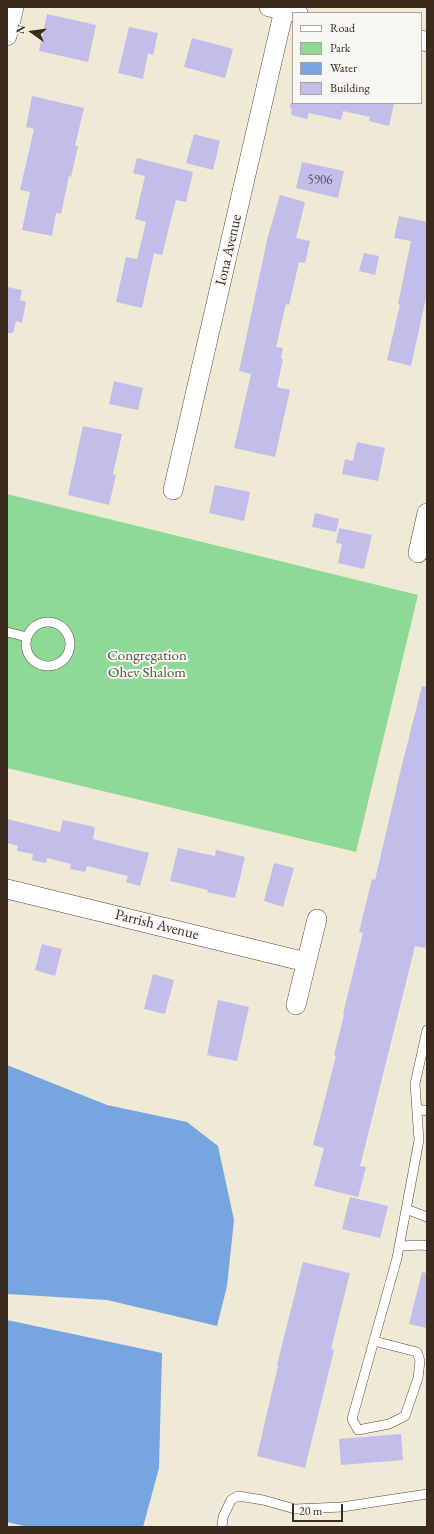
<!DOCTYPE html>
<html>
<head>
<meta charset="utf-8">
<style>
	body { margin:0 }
	#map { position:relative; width:434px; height:1534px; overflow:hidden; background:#eeead5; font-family:"EB Garamond",serif }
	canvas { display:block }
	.frame { position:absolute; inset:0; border:8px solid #3b2a1e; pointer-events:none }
	.legend { position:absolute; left:292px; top:12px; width:130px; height:92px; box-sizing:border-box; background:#f6f6f2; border:1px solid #aba49d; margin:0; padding:5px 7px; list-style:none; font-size:12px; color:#3b2a1e }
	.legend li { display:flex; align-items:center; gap:8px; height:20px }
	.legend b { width:20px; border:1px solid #aba49d }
	.north { position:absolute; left:12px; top:12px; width:40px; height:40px; -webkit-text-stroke:3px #f6f6f2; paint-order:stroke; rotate:284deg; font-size:11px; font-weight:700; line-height:16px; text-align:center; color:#3b2a1e }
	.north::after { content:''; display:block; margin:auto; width:14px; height:18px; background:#3b2a1e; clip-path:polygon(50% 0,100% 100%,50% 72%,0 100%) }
	.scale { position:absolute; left:292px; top:1504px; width:51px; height:18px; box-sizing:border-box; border:2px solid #3b2a1e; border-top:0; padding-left:5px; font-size:12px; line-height:14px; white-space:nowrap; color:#3b2a1e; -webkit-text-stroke:3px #f6f6f2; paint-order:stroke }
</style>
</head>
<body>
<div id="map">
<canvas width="434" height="1534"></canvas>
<div class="frame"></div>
<ul class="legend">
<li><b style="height:5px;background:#fff"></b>Road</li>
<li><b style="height:11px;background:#8ed996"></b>Park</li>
<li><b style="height:11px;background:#76a5e0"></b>Water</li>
<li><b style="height:11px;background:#c3bde9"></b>Building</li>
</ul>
<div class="north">N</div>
<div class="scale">20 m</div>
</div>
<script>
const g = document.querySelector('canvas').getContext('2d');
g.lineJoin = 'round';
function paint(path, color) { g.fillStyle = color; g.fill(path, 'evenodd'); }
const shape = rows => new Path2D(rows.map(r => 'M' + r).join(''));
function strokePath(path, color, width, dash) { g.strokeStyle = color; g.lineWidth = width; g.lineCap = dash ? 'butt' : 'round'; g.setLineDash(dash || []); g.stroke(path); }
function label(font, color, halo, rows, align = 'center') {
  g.font = font + ' "EB Garamond",serif'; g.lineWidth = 4; g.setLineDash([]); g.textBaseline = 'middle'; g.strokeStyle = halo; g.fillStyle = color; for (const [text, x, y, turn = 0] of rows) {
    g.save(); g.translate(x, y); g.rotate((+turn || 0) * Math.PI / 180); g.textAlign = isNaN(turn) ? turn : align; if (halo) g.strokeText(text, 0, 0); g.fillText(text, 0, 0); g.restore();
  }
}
const green = shape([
	[7,494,418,595,356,852,7,768]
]);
const water = shape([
	[7,1065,107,1105,187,1122,218,1146,234,1220,227,1286,217,1326,107,1300,7,1294],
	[7,1320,162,1353,159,1468,143,1527,28,1527,7,1522]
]);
const building = shape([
	[47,14,96,25,88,62,39,51],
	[129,27,158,33,153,55,148,53,143,79,118,73],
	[192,38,233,49,225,78,184,67],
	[32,96,84,108,75,146,78,146,71,177,69,176,61,214,56,213,52,236,22,230,30,192,20,190,34,129,26,127],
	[290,103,394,103,389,126,369,121,370,117,343,111,341,120,309,113,307,119,291,115,292,109,290,108],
	[194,134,220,141,213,170,186,163],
	[137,158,193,172,186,202,176,200,162,255,154,253,142,308,116,302,126,257,137,259,146,222,135,219,145,176,133,173],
	[302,162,344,171,338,198,296,188],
	[280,195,305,202,296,238,310,241,305,263,299,262,289,305,286,304,276,347,283,348,281,359,283,359,277,387,290,390,275,457,234,448,251,374,239,371,268,236],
	[399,216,427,222,427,293,411,366,387,360,400,305,398,304,411,241,394,238],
	[364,253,379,256,375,275,359,271],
	[7,287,22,290,20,300,26,302,22,323,16,321,13,333,7,333],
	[114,381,143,388,138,410,109,404],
	[83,426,122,434,113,474,116,475,109,505,68,495],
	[357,442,385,448,378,481,342,474,345,459,353,461],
	[215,485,250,492,244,521,209,513],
	[315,513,339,519,336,532,312,527],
	[339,528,372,535,364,569,338,563,342,544,336,543],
	[422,686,427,687,427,940,425,948,415,946,360,1166,366,1167,358,1197,314,1186,324,1148,313,1145,336,1056,334,1055,344,1015,343,1014,363,933,359,932,372,879,375,880,400,773],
	[7,819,60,832,63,820,95,827,93,839,149,853,140,886,126,882,128,876,87,866,85,872,70,869,71,864,47,858,46,863,32,860,33,854,17,851,18,846,7,843],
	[178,848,215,856,216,850,245,857,235,898,207,892,208,890,170,881],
	[274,863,294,868,283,907,264,901],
	[42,944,62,949,55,976,35,970],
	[153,974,174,980,165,1014,144,1009],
	[218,1000,249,1007,237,1061,207,1055],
	[350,1197,388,1206,380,1238,342,1229],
	[303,1262,350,1273,331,1349,334,1350,305,1468,257,1456,278,1366,277,1365],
	[422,1272,427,1273,427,1328,409,1324],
	[401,1434,403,1460,341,1465,339,1439]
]);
const service = shape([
	'26 644a22 22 0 1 1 44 0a22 22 0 1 1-44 0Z',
	[7,632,27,637],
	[417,1109,427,1111],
	[406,1209,427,1217],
	[400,1246,422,1245,427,1246],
	[374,1341,417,1352,420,1361,418,1378,405,1416,389,1424,358,1430,352,1419,397,1258,419,1140,415,1084,427,1030],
	[222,1527,223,1517,231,1500,238,1496,263,1500,295,1509,342,1507,427,1494]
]);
const minor = shape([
	[269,7,298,13],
	[7,36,14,7],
	[421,40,427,42],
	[173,490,284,10],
	[418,553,427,513],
	[7,889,306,962],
	[296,1005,317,919]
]);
const numberNames = [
	["5906",320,180]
];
const streetNames = [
	["Iona Avenue",229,250,-77],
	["Parrish Avenue",157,925,14]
];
const parkNames = [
	["Congregation",147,656],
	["Ohev Shalom",147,673]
];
paint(green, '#8ed996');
paint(water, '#76a5e0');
paint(building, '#c3bde9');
strokePath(service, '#564739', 10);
strokePath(minor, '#564739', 20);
strokePath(service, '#fff', 9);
strokePath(minor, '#fff', 19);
label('13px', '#5d4f51', null, numberNames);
label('15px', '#3b2a1e', '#f6f6f2', streetNames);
label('15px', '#50563c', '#f6f6f2', parkNames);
</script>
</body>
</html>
